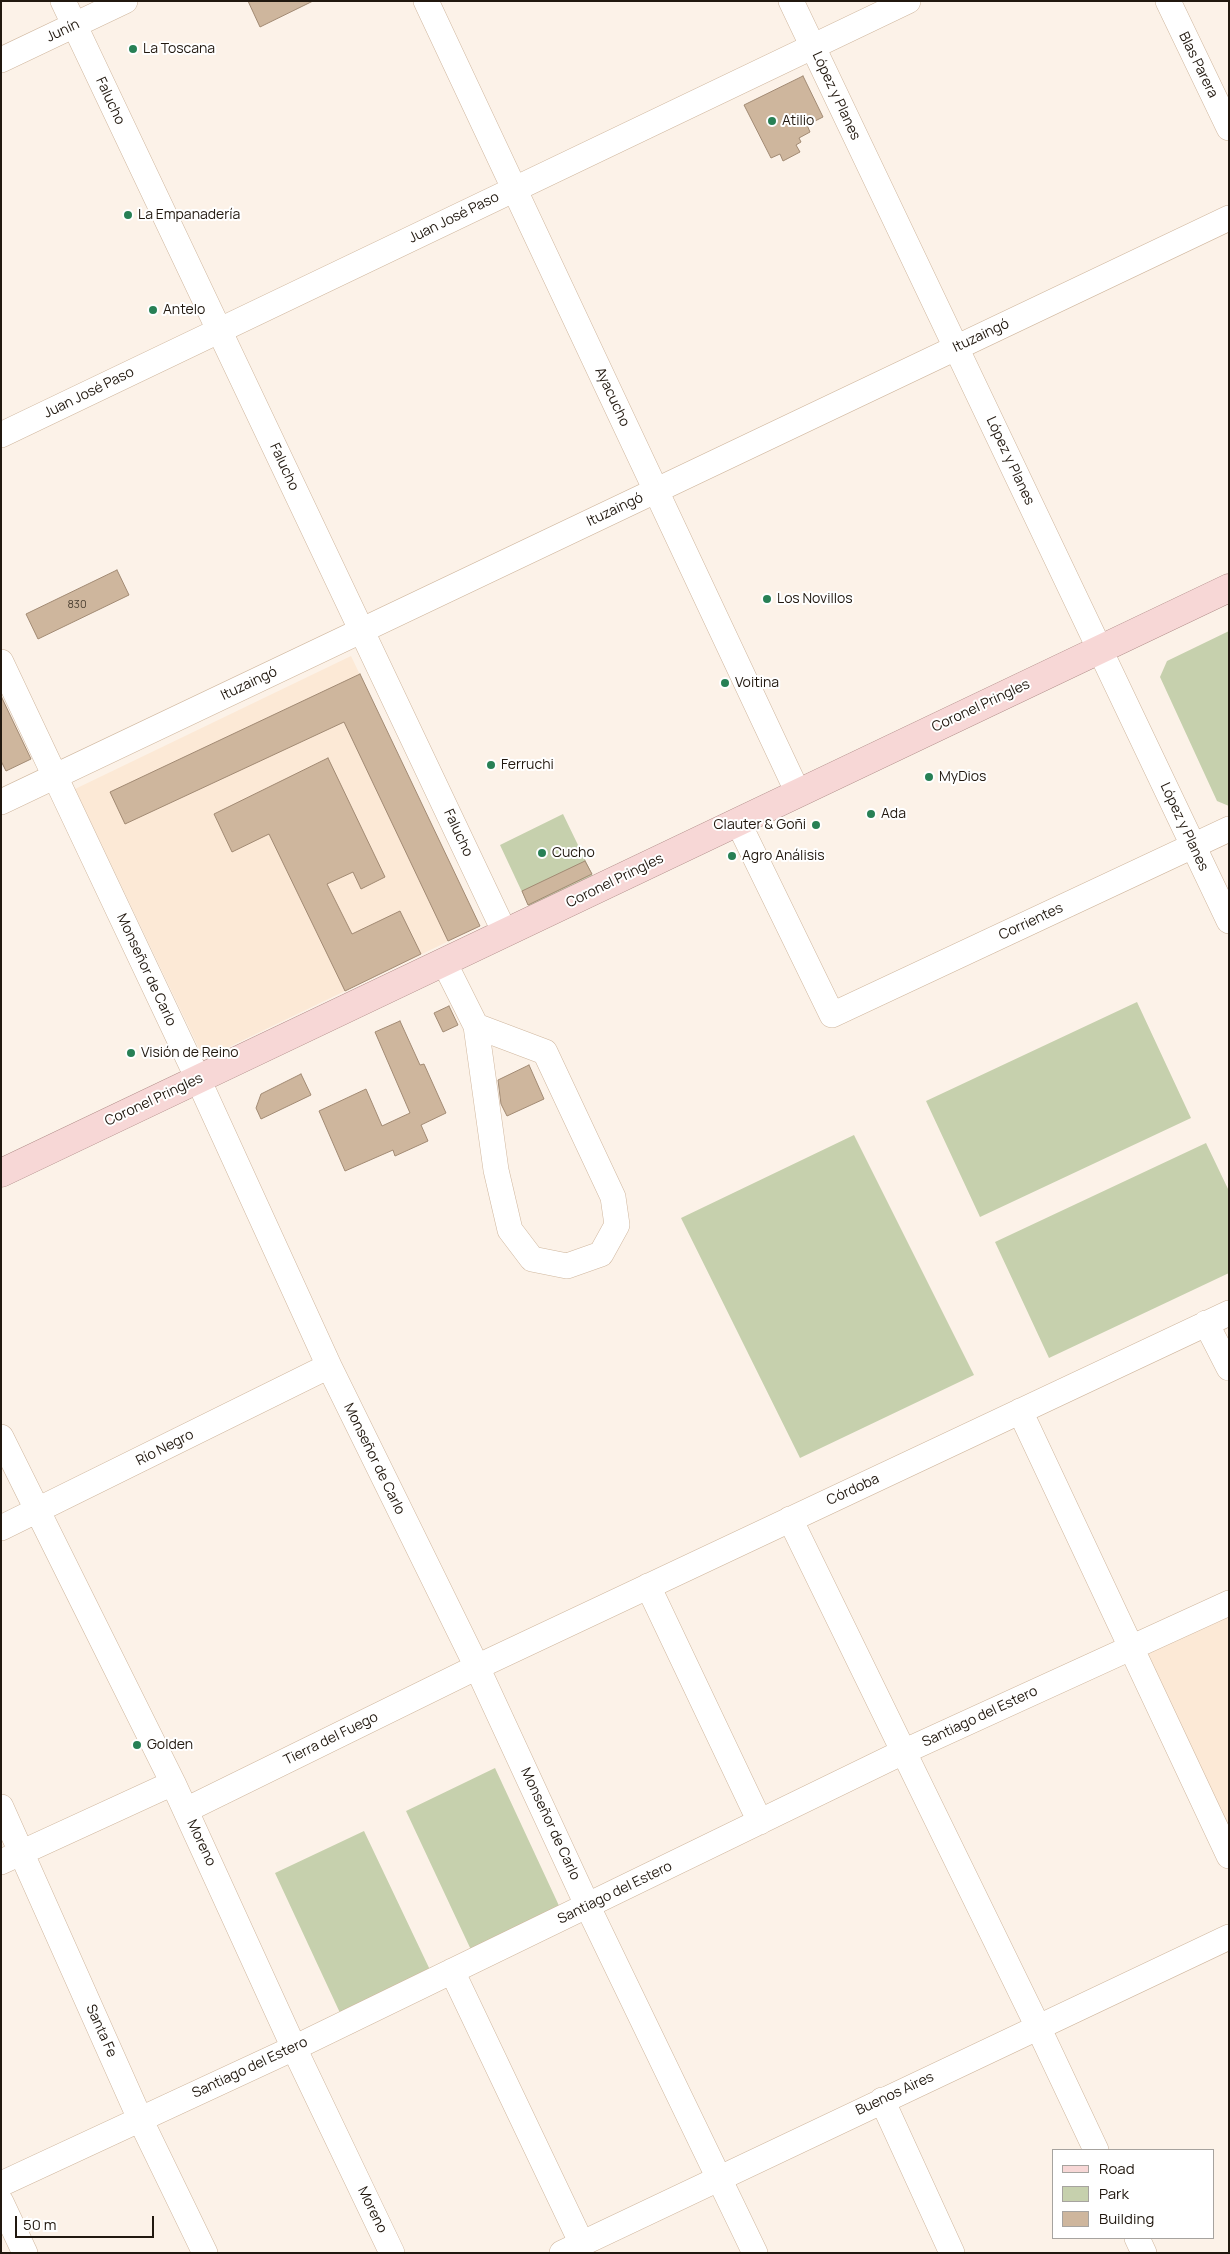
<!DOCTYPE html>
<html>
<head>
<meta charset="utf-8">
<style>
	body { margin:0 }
	#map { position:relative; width:1230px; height:2254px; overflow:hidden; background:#fcf2e8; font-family:Manrope,sans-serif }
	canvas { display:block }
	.frame { position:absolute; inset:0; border:2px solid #21180f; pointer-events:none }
	.legend { position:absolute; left:1052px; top:2149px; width:162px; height:90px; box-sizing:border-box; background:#fff; border:1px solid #a6a39f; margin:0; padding:6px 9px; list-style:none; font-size:15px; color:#21180f }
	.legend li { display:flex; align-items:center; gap:10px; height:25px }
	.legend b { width:25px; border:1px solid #a6a39f }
	.scale { position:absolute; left:15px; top:2216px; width:139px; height:22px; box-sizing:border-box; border:2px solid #21180f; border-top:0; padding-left:6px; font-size:15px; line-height:18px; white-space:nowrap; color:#21180f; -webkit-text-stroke:4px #fff; paint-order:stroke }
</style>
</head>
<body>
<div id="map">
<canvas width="1230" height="2254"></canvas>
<div class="frame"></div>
<ul class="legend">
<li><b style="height:6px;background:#f7d7d6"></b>Road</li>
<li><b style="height:14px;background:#c6d0ad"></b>Park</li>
<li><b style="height:14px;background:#ceb69d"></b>Building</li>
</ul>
<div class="scale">50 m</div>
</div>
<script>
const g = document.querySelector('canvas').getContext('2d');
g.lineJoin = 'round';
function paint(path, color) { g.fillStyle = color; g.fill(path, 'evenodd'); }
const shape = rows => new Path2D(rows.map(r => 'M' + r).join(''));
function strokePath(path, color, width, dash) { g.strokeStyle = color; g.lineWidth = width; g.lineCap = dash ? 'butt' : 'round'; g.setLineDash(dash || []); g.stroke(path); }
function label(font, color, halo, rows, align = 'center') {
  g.font = font + ' Manrope,sans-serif'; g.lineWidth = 4; g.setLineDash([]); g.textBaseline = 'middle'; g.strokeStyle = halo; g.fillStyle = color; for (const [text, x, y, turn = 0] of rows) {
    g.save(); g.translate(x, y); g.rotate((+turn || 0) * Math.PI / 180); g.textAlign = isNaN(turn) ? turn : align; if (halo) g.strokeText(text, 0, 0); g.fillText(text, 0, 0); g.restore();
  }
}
const built = shape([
	[351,656,480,926,204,1059,75,789],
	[1229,1602,1229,1856,1129,1648]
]);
const green = shape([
	[1229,631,1229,806,1217,801,1160,677,1167,661],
	[563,814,593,876,529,907,500,845],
	[1137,1002,1191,1118,980,1217,926,1101],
	[854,1135,974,1375,800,1458,681,1218],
	[1206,1143,1229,1191,1229,1273,1049,1358,995,1242],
	[495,1768,561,1910,472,1952,406,1811],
	[364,1831,431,1972,341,2015,275,1873]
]);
const building = shape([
	[248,1,313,1,260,27,248,1],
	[803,76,823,117,807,125,810,132,799,138,801,142,796,145,800,152,783,161,780,154,771,158,744,105,803,76],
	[117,570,129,595,38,639,26,614,117,570],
	[360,674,480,926,448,941,344,722,125,824,110,792,360,674],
	[1,696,31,759,6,771,1,761,1,696],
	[328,758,385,877,361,889,353,872,327,884,352,934,400,911,421,954,345,991,269,834,232,852,214,814,328,758],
	[585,861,592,874,528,905,522,891,585,861],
	[449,1006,458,1025,443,1032,434,1013,449,1006],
	[400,1021,420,1065,424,1064,446,1113,421,1125,428,1141,395,1156,393,1150,345,1171,319,1111,366,1089,382,1126,410,1113,375,1032,400,1021],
	[529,1065,544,1099,507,1116,501,1104,498,1080,529,1065],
	[301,1074,311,1095,261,1119,256,1108,261,1094,301,1074]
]);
const minor = shape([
	[63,1,505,933],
	[426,1,798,793],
	[791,1,1229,921],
	[1168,1,1229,128],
	[1,60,125,1],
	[1,435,908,1],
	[1,662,198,1079,329,1366,477,1667,588,1907,755,2253],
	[1,802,1229,218],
	[738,822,832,1015,1229,829],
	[444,962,476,1026,496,1170,510,1230,532,1259,567,1266,601,1254,617,1225,613,1197,545,1052,476,1026],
	[1206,1323,1229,1368],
	[1020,1411,1229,1856],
	[1,1437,173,1783,294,2048,392,2253],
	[790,1519,1038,2027,1096,2150],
	[1,1528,329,1366],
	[648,1586,760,1822],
	[1,1807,140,2119,205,2253],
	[186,1810,477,1667,1229,1313],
	[1,1862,173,1783],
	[452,1971,582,2244],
	[882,2100,952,2253],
	[1,2184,294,2048,903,1752,1229,1603],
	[1,2202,25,2253],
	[1137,2238,1144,2253],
	[562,2253,1229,1937]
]);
const major = shape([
	[1,1173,1229,588]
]);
const markers = [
	[133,49,5,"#278055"],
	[772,121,5,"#278055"],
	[128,215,5,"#278055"],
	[153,310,5,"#278055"],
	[767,599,5,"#278055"],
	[725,683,5,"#278055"],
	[491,765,5,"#278055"],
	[929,777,5,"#278055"],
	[871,814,5,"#278055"],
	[816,825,5,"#278055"],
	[542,853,5,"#278055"],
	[732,856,5,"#278055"],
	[131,1053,5,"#278055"],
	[137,1745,5,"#278055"]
];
const numberNames = [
	["830",77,605]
];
const streetNames = [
	["Junín",63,31,-25],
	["Blas Parera",1198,65,64],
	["López y Planes",836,96,65],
	["Falucho",110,101,65],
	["Juan José Paso",454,218,-26],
	["Ituzaingó",981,336,-25],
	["Juan José Paso",89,393,-26],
	["Ayacucho",612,397,65],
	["López y Planes",1010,461,65],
	["Falucho",284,467,65],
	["Ituzaingó",615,510,-25],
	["Ituzaingó",249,684,-25],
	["Coronel Pringles",981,706,-25],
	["López y Planes",1184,827,65],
	["Falucho",458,833,65],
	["Coronel Pringles",615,881,-26],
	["Corrientes",1031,922,-25],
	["Monseñor de Carlo",146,970,65],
	["Coronel Pringles",154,1100,-25],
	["Río Negro",165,1448,-27],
	["Monseñor de Carlo",374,1459,64],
	["Córdoba",853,1490,-25],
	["Santiago del Estero",980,1717,-25],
	["Tierra del Fuego",331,1739,-26],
	["Monseñor de Carlo",550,1824,65],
	["Moreno",201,1843,65],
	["Santiago del Estero",615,1893,-26],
	["Santa Fe",101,2031,66],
	["Santiago del Estero",250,2068,-25],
	["Buenos Aires",895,2094,-25],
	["Moreno",372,2210,64]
];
const poiNames = [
	["La Toscana",143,49],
	["Atilio",782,121],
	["La Empanadería",138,215],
	["Antelo",163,310],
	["Los Novillos",777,599],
	["Voitina",735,683],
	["Ferruchi",501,765],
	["MyDios",939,777],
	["Ada",881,814],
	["Clauter & Goñi",806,825,"right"],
	["Cucho",552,853],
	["Agro Análisis",742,856],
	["Visión de Reino",141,1053],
	["Golden",147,1745]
];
paint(built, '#fce9d6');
paint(green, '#c6d0ad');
paint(building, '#ceb69d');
strokePath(building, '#a28a73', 1);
strokePath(minor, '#cfb69d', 26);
strokePath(major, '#a8837f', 29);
strokePath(minor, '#fff', 25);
strokePath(major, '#f7d7d6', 28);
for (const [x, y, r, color] of markers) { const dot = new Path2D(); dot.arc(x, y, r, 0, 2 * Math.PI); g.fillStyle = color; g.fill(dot); strokePath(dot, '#fff', 2); }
label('11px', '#4c4032', null, numberNames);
label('14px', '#21180f', '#fff', streetNames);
label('14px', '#21180f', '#fff', poiNames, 'left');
</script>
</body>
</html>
